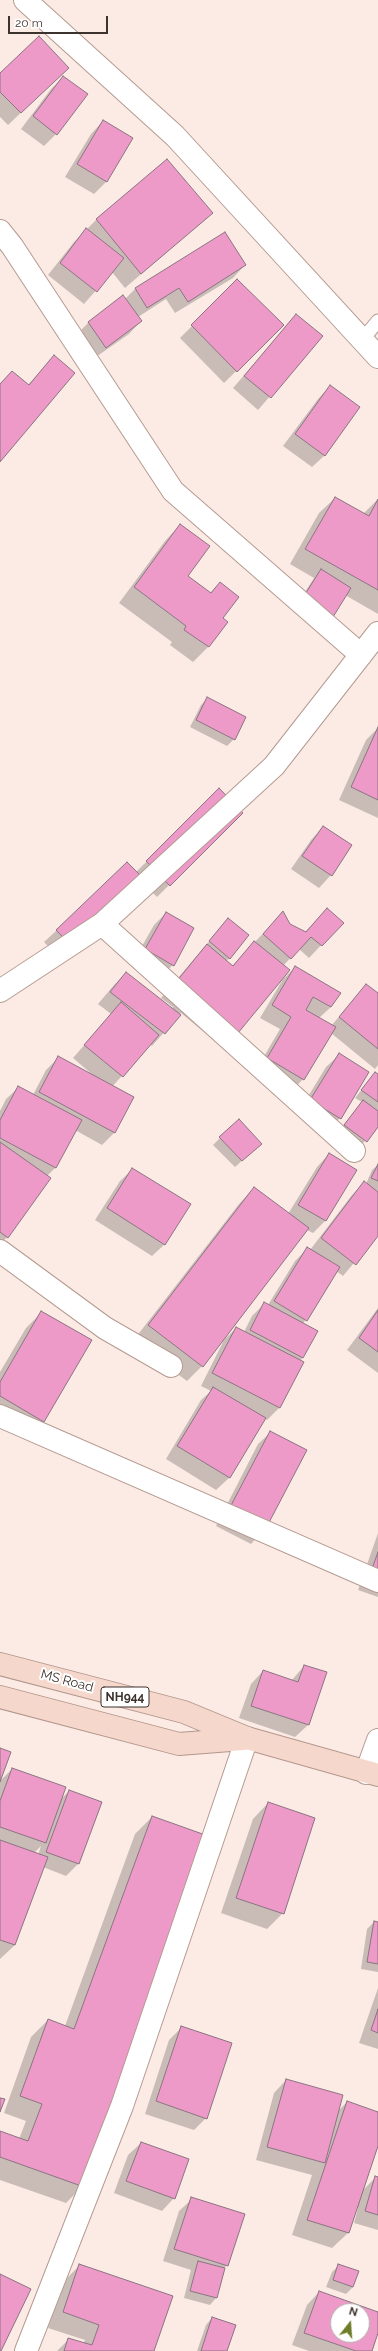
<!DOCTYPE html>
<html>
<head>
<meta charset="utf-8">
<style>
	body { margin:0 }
	#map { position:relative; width:378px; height:2351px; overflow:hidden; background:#fcebe5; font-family:Raleway,sans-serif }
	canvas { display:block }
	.north { position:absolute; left:330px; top:2303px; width:40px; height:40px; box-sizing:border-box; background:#fff; border:1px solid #b1adab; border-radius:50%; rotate:17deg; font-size:11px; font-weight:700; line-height:16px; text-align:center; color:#3c322e }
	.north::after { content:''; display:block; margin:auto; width:14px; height:18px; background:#6f7c28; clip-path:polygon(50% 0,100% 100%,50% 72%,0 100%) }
	.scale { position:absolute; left:8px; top:16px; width:100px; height:18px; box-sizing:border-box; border:2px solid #3c322e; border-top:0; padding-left:5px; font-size:12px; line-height:14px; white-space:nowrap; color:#3c322e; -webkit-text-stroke:3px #fff; paint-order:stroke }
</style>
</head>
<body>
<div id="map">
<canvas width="378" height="2351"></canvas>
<div class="north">N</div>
<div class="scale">20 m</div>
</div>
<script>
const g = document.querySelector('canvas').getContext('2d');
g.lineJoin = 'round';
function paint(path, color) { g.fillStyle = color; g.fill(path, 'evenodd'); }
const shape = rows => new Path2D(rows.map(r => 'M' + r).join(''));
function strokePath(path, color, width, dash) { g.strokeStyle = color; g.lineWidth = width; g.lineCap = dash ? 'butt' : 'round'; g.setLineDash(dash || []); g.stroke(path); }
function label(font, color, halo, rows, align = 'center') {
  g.font = font + ' Raleway,sans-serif'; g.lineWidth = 4; g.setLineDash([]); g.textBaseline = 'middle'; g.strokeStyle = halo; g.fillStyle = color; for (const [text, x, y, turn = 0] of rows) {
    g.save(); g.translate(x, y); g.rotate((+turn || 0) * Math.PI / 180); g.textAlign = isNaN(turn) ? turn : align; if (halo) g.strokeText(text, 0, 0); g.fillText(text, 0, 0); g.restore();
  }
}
const shadow = shape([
	[0,74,55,80,8,125,0,117],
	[63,77,56,134,44,146,21,129,51,89],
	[103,121,107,181,94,194,65,177,91,134],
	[167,160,212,213,125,288,112,272,84,304,48,275,74,242,96,220],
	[225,234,245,265,233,278,175,313,166,299,138,317,141,321,129,334,93,359,76,335,88,323,123,297,125,299,135,289],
	[238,280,283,325,224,383,180,338],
	[296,315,322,336,258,410,233,388],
	[54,356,0,460,0,384,12,372,27,386],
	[330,386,325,455,312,467,283,446,318,399],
	[335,498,363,514,378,499,378,614,345,595,296,606,314,578,290,564,319,513],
	[180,525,186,576,210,593,220,583,221,618,227,622,208,647,193,662,170,645,172,642,119,603,165,541],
	[208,698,234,739,227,746,190,727,201,705],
	[378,728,378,818,339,800,366,740],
	[219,790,242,813,157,897,145,885,63,962,44,942,57,930,136,872],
	[323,827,331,875,319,888,291,869,311,840],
	[327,909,342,923,309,958,299,949,283,966,237,1032,222,1047,181,1013,152,1046,150,1044,112,1087,115,1132,102,1145,75,1130,56,1167,47,1176,7,1237,0,1245,0,1111,6,1099,19,1087,33,1095,46,1070,58,1058,94,1076,73,1058,111,1014,98,1004,114,985,126,973,172,1009,173,1007,161,998,228,919,230,958,226,961,232,966,271,925,289,925,305,932],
	[166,913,173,965,160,977,133,962,154,925],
	[296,967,331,1007,319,1018,331,1026,366,985,378,994,378,1065,375,1069,331,1033,303,1079,291,1092,256,1070,280,1029,260,1018,283,979],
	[339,1055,340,1118,327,1130,298,1113,326,1067],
	[375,1073,378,1075,378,1125,359,1148,338,1132,362,1102,355,1098],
	[220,1138,253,1151,235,1167,213,1145],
	[329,1154,356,1170,325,1221,313,1233,307,1230,202,1366,187,1381,133,1341,239,1204,254,1188,288,1214,317,1167],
	[378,1165,378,1191,374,1190,378,1193,378,1234,343,1276,336,1271,303,1324,302,1358,280,1407,267,1420,265,1418,229,1478,216,1490,166,1459,201,1400,211,1391,201,1386,224,1340,236,1328,244,1332,252,1316,265,1303,268,1305,295,1261,307,1249,310,1250,352,1195,364,1183,366,1184,372,1170],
	[133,1169,165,1244,152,1256,95,1220,120,1181],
	[378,1308,378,1373,347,1350],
	[42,1312,44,1421,28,1436,0,1420,0,1372,26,1328],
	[271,1432,263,1531,251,1544,216,1526,258,1444],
	[378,1533,378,1597,358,1590],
	[304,1666,308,1725,295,1737,239,1718,251,1684,263,1671,291,1681],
	[12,1769,60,1800,69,1791,79,1863,66,1876,43,1867,15,1945,0,1959,0,1781],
	[41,1846,38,1855,34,1853],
	[268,1803,283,1913,267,1929,221,1913,253,1819],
	[152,1817,83,2186,66,2203,0,2180,0,2132,19,2139,26,2121,4,2113,31,2037,48,2020,65,2026,135,1834],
	[374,1922,378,1923,378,1972,361,1969,367,1929],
	[378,1988,378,2049,359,2043],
	[181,2028,206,2118,194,2130,145,2114,169,2040],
	[286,2080,337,2112,347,2102,378,2113,378,2143,362,2191,376,2177,378,2178,378,2230,354,2223,358,2208,356,2208,348,2233,332,2248,292,2235,312,2175,256,2160,274,2093],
	[141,2143,174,2198,162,2211,114,2193,128,2155],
	[192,2199,227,2265,224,2268,216,2298,210,2305,184,2298,191,2270,163,2261,179,2211],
	[80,2265,153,2351,57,2351,69,2339,83,2344,85,2340,48,2328,64,2281],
	[339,2265,358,2271,353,2287,346,2294,326,2287,332,2272],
	[319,2292,378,2314,378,2330,371,2351,309,2351,292,2345,307,2305],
	[338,2311,362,2311,362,2335,338,2335],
	[212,2318,226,2351,197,2351,206,2325]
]);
const building = shape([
	[39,36,69,68,21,113,0,92,0,73,39,36],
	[63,76,88,94,57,135,33,116,63,76],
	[103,120,133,138,107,182,77,164,103,120],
	[167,159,213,213,141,274,96,219,167,159],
	[86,228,124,258,97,292,60,263,86,228],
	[225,232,246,265,188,302,179,288,147,308,135,288,225,232],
	[237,279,284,325,237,372,191,325,237,279],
	[123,295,142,321,106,348,88,322,123,295],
	[296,314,323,336,271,398,244,376,296,314],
	[54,355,75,373,0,462,0,384,12,371,29,385,54,355],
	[330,385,360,407,325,456,295,434,330,385],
	[335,497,369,516,378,499,378,590,305,549,335,497],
	[180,524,210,546,188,576,211,593,220,582,239,597,223,618,228,622,209,647,184,630,186,626,134,587,180,524],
	[321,569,351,588,333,617,302,599,321,569],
	[207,697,246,717,235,740,196,720,207,697],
	[378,727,378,800,351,787,378,727],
	[219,788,243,813,170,886,146,861,219,788],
	[323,826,352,845,332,876,302,856,323,826],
	[127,862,148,883,76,951,56,930,127,862],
	[327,908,344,923,322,946,311,937,291,959,263,934,283,911,290,924,306,932,327,908],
	[166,912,194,928,174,966,145,949,166,912],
	[228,918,249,935,230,959,209,941,228,918],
	[254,941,290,970,238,1033,176,982,207,944,233,966,254,941],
	[295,966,341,993,331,1007,313,997,306,1010,336,1027,304,1080,267,1058,291,1017,272,1005,295,966],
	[126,972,181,1015,165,1034,110,992,126,972],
	[366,984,378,993,378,1049,339,1017,366,984],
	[121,1002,159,1035,123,1077,84,1045,121,1002],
	[339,1053,369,1072,341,1119,310,1100,339,1053],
	[58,1056,134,1097,115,1133,39,1092,58,1056],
	[375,1072,378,1074,378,1102,361,1090,375,1072],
	[18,1086,82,1120,56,1168,0,1138,0,1120,18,1086],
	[363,1100,378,1111,378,1127,367,1142,344,1125,363,1100],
	[239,1119,262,1144,242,1161,219,1137,239,1119],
	[0,1142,51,1178,8,1238,0,1232,0,1142],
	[329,1153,357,1170,326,1221,298,1205,329,1153],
	[378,1164,378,1181,371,1178,378,1164],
	[132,1168,191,1204,165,1245,107,1208,132,1168],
	[364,1181,378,1192,378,1236,356,1265,321,1238,364,1181],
	[254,1187,309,1228,203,1367,148,1325,254,1187],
	[307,1247,340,1267,307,1321,274,1301,307,1247],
	[264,1302,318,1331,303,1358,250,1330,264,1302],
	[378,1310,378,1352,359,1338,378,1310],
	[41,1311,92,1340,44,1422,0,1396,0,1382,41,1311],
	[236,1327,304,1362,280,1408,212,1373,236,1327],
	[213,1387,266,1418,230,1478,177,1446,213,1387],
	[270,1431,307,1450,264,1532,227,1513,270,1431],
	[378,1552,378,1581,369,1577,378,1552],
	[304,1665,327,1672,309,1725,251,1706,263,1670,298,1682,304,1665],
	[0,1748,11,1752,0,1782,0,1748],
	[12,1768,66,1787,46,1843,0,1827,0,1801,12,1768],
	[69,1790,102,1802,79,1864,46,1852,69,1790],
	[268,1802,315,1818,284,1914,236,1898,268,1802],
	[152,1816,211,1837,84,2187,0,2157,0,2131,28,2141,42,2104,20,2096,48,2019,74,2029,152,1816],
	[0,1840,48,1857,15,1945,0,1940,0,1840],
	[374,1921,378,1922,378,1964,367,1962,374,1921],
	[378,2009,378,2033,371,2030,378,2009],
	[181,2026,232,2043,207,2119,156,2101,181,2026],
	[286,2079,343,2095,325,2163,267,2147,286,2079],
	[0,2098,5,2099,0,2112,0,2098],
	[347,2101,378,2112,378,2146,349,2233,307,2220,347,2101],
	[141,2142,189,2159,175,2199,126,2181,141,2142],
	[375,2176,378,2177,378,2215,365,2211,375,2176],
	[191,2197,245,2214,228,2266,174,2249,191,2197],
	[198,2261,225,2268,217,2298,190,2291,198,2261],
	[79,2264,173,2296,154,2351,64,2351,68,2338,92,2345,99,2325,63,2312,79,2264],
	[338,2264,359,2271,353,2287,333,2280,338,2264],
	[0,2274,31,2289,1,2351,0,2351,0,2274],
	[319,2291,378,2312,378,2333,372,2351,356,2351,304,2333,319,2291],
	[338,2311,362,2311,362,2335,338,2335,338,2311],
	[212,2317,236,2325,227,2351,201,2351,212,2317]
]);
const service = shape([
	[362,340,378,321]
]);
const minor = shape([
	[25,0,175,136,378,357],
	[0,231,12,246,173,491,361,655],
	[102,924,354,1151],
	[0,991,102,924,274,766,378,633],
	[0,1251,105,1328,171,1366],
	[0,1416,378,1581],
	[366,1773,378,1740],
	[26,2351,122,2106,247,1738]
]);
const trunk = shape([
	[0,1664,184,1712,247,1738,378,1775],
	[0,1697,179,1744,243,1739]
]);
const shields = [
	[125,1697,48]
];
const shieldNames = [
	["NH944",125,1697]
];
const streetNames = [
	["MS Road",67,1681,15]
];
paint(shadow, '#0003');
paint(building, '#ee9ac9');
strokePath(building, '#8a7480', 1);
strokePath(service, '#b49b91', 15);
strokePath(minor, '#b49b91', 24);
strokePath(trunk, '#b3978d', 24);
strokePath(service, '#fff', 13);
strokePath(minor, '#fff', 22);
strokePath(trunk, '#f6d7cc', 22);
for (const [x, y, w] of shields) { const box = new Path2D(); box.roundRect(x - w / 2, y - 10, w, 20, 3); g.fillStyle = '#fff'; g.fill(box); strokePath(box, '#3c322e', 1); }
label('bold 12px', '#3c322e', null, shieldNames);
label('13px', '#3c322e', '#fff', streetNames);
</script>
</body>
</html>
